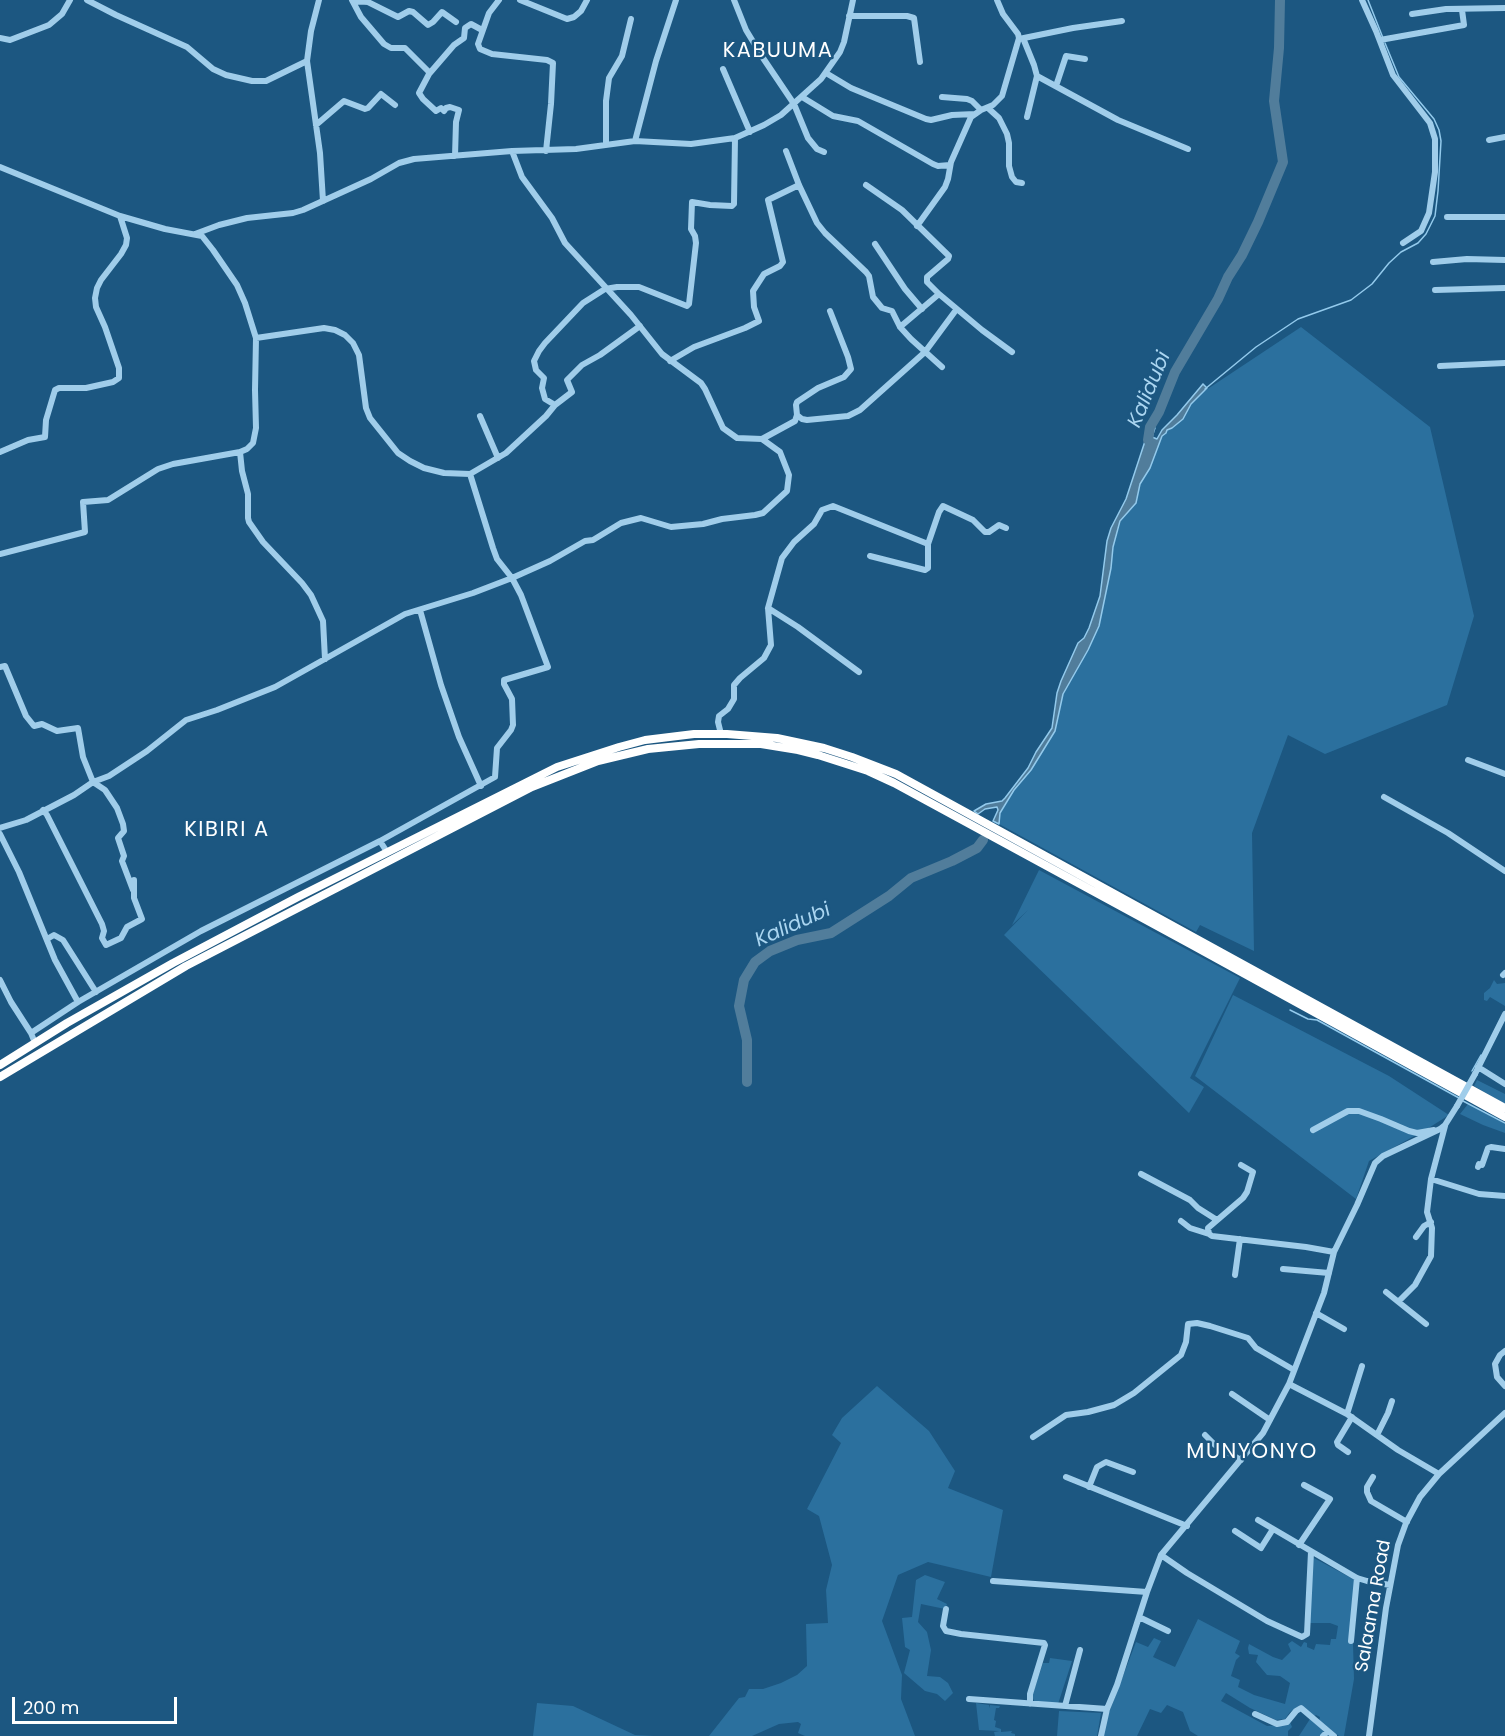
<!DOCTYPE html>
<html>
<head>
<meta charset="utf-8">
<style>
	body { margin:0 }
	#map { position:relative; width:1505px; height:1736px; overflow:hidden; background:#1c5781; font-family:Poppins,sans-serif }
	canvas { display:block }
	.scale { position:absolute; left:12px; top:1697px; width:165px; height:27px; box-sizing:border-box; border:3px solid #fff; border-top:0; padding-left:8px; font-size:18px; line-height:21px; white-space:nowrap; color:#fff; -webkit-text-stroke:4px #1c5781; paint-order:stroke }
</style>
</head>
<body>
<div id="map">
<canvas width="1505" height="1736"></canvas>
<div class="scale">200 m</div>
</div>
<script>
const g = document.querySelector('canvas').getContext('2d');
g.lineJoin = 'round';
function paint(path, color) { g.fillStyle = color; g.fill(path, 'evenodd'); }
const shape = rows => new Path2D(rows.map(r => 'M' + r).join(''));
function strokePath(path, color, width, dash) { g.strokeStyle = color; g.lineWidth = width; g.lineCap = dash ? 'butt' : 'round'; g.setLineDash(dash || []); g.stroke(path); }
function label(font, color, halo, rows, align = 'center') {
  g.font = font + ' Poppins,sans-serif'; g.lineWidth = 5; g.setLineDash([]); g.textBaseline = 'middle'; g.strokeStyle = halo; g.fillStyle = color; for (const [text, x, y, turn = 0] of rows) {
    g.save(); g.translate(x, y); g.rotate((+turn || 0) * Math.PI / 180); g.textAlign = isNaN(turn) ? turn : align; if (halo) g.strokeText(text, 0, 0); g.fillText(text, 0, 0); g.restore();
  }
}
const green = shape([
	[1301,327,1430,427,1474,616,1447,705,1325,754,1288,735,1252,833,1254,951,1200,925,1196,932,999,824,999,819,1000,814,1014,790,1031,770,1055,731,1063,694,1088,650,1099,626,1111,568,1113,547,1121,521,1136,503,1140,484,1150,468,1162,436,1166,430,1183,419,1191,404,1200,394],
	[1039,870,1240,978,1190,1078,1204,1087,1189,1113,1004,935,1028,910,1012,925],
	[1494,980,1497,984,1505,983,1505,1006,1490,997,1487,1001,1484,1000,1484,993,1490,988],
	[1233,995,1389,1076,1449,1115,1427,1129,1369,1161,1356,1199,1195,1076],
	[1477,1080,1505,1094,1505,1104,1474,1086],
	[1468,1104,1505,1124,1505,1133,1483,1125,1460,1114],
	[877,1386,929,1431,955,1471,948,1488,1003,1510,991,1577,928,1562,898,1575,882,1621,902,1675,901,1699,915,1736,805,1736,798,1733,801,1724,798,1722,779,1724,752,1736,709,1736,739,1698,745,1697,749,1689,763,1689,781,1683,797,1675,807,1666,806,1624,828,1623,826,1590,832,1565,819,1516,807,1509,841,1443,832,1435,842,1418],
	[1312,1557,1355,1580,1349,1640,1353,1644,1354,1679,1344,1736,1339,1736,1319,1721,1320,1717,1316,1715,1314,1716,1300,1705,1290,1712,1285,1719,1276,1720,1250,1708,1226,1693,1221,1701,1267,1726,1284,1725,1290,1722,1292,1727,1288,1731,1288,1736,1198,1736,1190,1731,1183,1712,1167,1705,1161,1713,1150,1709,1137,1736,1100,1736,1136,1642,1148,1647,1154,1638,1161,1641,1153,1657,1175,1667,1198,1619,1240,1641,1235,1653,1240,1656,1236,1660,1231,1676,1240,1680,1238,1687,1254,1695,1285,1704,1290,1683,1280,1676,1267,1675,1256,1662,1258,1655,1249,1654,1248,1648,1249,1644,1273,1657,1282,1660,1291,1651,1288,1644,1292,1641,1301,1647,1304,1642,1307,1643,1307,1647,1314,1650,1316,1644,1330,1645,1331,1639,1336,1639,1338,1626,1330,1623,1309,1623],
	[925,1575,945,1582,937,1599,947,1604,945,1609,921,1604,918,1622,927,1632,931,1650,927,1676,940,1677,948,1683,953,1693,945,1701,937,1694,925,1691,904,1673,910,1650,905,1647,902,1618,912,1617,916,1580],
	[1050,1658,1072,1661,1058,1704,1035,1703,1032,1696,1043,1663,1049,1663],
	[537,1703,573,1706,635,1735,654,1736,533,1736],
	[976,1703,989,1705,990,1708,990,1705,1000,1706,999,1708,996,1708,994,1720,996,1721,995,1727,1001,1729,1001,1732,1012,1731,1011,1733,1015,1734,1015,1736,995,1736,994,1732,1000,1731,979,1730],
	[1059,1711,1101,1713,1097,1736,1057,1736],
	[1310,1719,1324,1731,1320,1736,1299,1736]
]);
const water = shape([
	[1203,384,1207,388,1191,404,1183,419,1172,428,1167,430,1166,433,1162,436,1150,468,1140,484,1136,503,1120,521,1113,547,1111,568,1099,626,1088,650,1063,694,1055,731,1031,770,1014,790,1000,813,999,824,993,821,998,810,997,807,985,809,978,814,974,811,986,804,1002,801,1005,798,1028,768,1036,752,1052,728,1057,693,1061,681,1078,643,1084,638,1089,628,1100,596,1107,541,1111,528,1126,499,1150,426,1155,428,1152,437,1157,439,1162,430,1177,415,1203,384]
]);
const stream = shape([
	[1368,0,1383,38],
	[1205,389,1256,347,1298,319,1351,300,1372,284,1389,263,1401,252,1418,243,1426,234,1435,216,1438,191,1441,141,1439,130,1434,119,1399,77,1385,43],
	[1290,1010,1308,1019,1317,1020,1459,1098],
	[1472,1071,1481,1055],
	[1463,1101,1505,1123]
]);
const river = shape([
	[1148,440,1150,427,1159,412,1175,372,1218,299,1228,277,1242,255,1258,222,1283,162,1274,101,1279,48,1280,0],
	[747,1082,747,1040,739,1006,744,980,755,962,770,951,797,940,831,933,889,896,911,878,952,861,977,848,983,840]
]);
const minor = shape([
	[87,0,116,15,187,47,213,69,226,75,252,81,266,81,307,61],
	[319,0,311,31,307,61,320,153,323,201],
	[352,0,361,17,384,44,391,48,405,48,430,73],
	[499,0,489,13,478,44,480,49,492,54,547,60,553,63,551,104,546,151],
	[520,0,567,19,574,17,581,11,587,0],
	[734,0,746,30,763,58,794,104,808,138,817,149,824,152],
	[1362,0,1376,31,1393,75,1430,123,1435,139,1435,172,1429,213,1421,231,1403,243],
	[353,1,368,2,398,17,409,11,413,12,428,25,433,22,442,12,456,22],
	[1412,14,1446,9,1505,8],
	[849,16,907,16,914,18,920,62],
	[0,38,10,40,49,25,62,14,70,0],
	[1023,38,1034,65,1037,76,1027,117],
	[1019,39,1073,28,1122,21],
	[1380,40,1464,25,1462,10],
	[723,69,750,132],
	[826,73,851,88,926,119,931,120,952,115,975,114],
	[1037,76,1118,120,1188,149],
	[1056,86,1066,56,1085,59],
	[802,97,833,116,858,121,933,164,938,166,950,165],
	[942,97,967,99,972,101,981,110],
	[988,108,999,118,1007,134,1009,143,1009,166,1012,177,1016,182,1022,183],
	[316,125,344,101,365,109,368,108,381,94,395,105],
	[1489,140,1505,137],
	[635,141,656,61,676,0],
	[606,144,606,101,609,78,622,56,631,19],
	[786,151,799,185,817,223,825,233,866,272,869,276,873,297,882,308,892,311,900,327,911,339,942,367],
	[455,156,456,122,459,110,450,107,446,108,444,111,441,108,436,111,423,99,419,93,429,74,454,45,464,38,465,28,471,24,482,30],
	[0,167,120,216,165,229,202,236,213,250,237,285,245,303,256,338,255,390,256,428,253,443,247,449,240,452,173,464,158,469,108,500,83,502,85,532,0,554],
	[866,185,902,210,949,256,948,259,927,277,927,282,939,294,900,327],
	[1447,217,1505,217],
	[917,226,945,187,948,179,951,162,971,117,981,110,993,105,1002,96,1019,38,1018,34,1003,14,997,0],
	[195,234,219,225,247,218,293,213,303,210,371,179,399,163,414,159,512,151,576,149,635,141,691,144,735,138,764,125,781,115,821,79,840,52,844,42,853,0],
	[875,244,905,289,922,309],
	[1433,262,1467,259,1505,260],
	[1435,290,1505,288],
	[939,294,982,330,1012,352],
	[256,338,324,328,335,330,345,335,353,343,359,355,366,408,370,418,398,453,410,461,424,468,444,473,470,474,506,453,546,416,555,405,572,392,567,380,582,365,600,355,640,326],
	[670,361,694,347,745,328,759,321,754,307,753,291,764,274,780,266,783,262,768,200,799,185],
	[1440,366,1505,363],
	[555,405,545,399,542,388,544,378,536,370,534,361,539,351,545,343,583,303,605,289,617,287,639,287,687,306,689,304,696,243,695,236,691,229,692,202,710,205,732,206,734,204,735,138],
	[797,415,802,419,807,420,848,416,860,410,925,352,956,310],
	[480,416,498,458],
	[762,439,795,421,797,415,796,405,797,402,818,388,844,377,851,369,848,357,830,311],
	[0,452,28,440,45,437,46,420,55,390,59,388,86,388,113,382,119,378,119,368,105,327,96,307,95,298,97,288,101,280,121,254,126,245,127,238,120,216],
	[240,452,242,471,248,494,248,518,249,522,263,542,302,583,311,595,323,621,325,659],
	[870,556,925,570,928,568,928,544,939,512,943,506,973,520,985,532,989,532,999,525,1006,528],
	[768,608,798,627,859,672],
	[420,610,441,685,459,737,481,786],
	[0,667,5,666,26,716,34,726,42,724,57,731,78,728,83,757,93,782,105,790,117,808,123,824,124,831,118,838,124,856,122,861,133,890],
	[721,734,718,722,719,716,728,709,734,699,734,685,740,678,764,658,771,645,768,608,782,558,794,542,814,524,822,510,833,506,928,544],
	[1468,760,1505,774],
	[1384,797,1448,833,1505,871],
	[43,810,47,815,102,924,104,931,102,938,106,945,121,938,127,927,142,919,134,898,134,880],
	[0,828,26,820,74,795,93,782,109,776,147,751,186,720,217,710,275,687,405,614,473,593,512,578,550,561,585,541,593,540,621,523,641,518,671,527,703,524,722,519,755,515,763,513,787,491,789,475,780,452,762,439,737,438,723,428,705,389,701,383,662,354,631,315,565,243,552,218,522,177,512,151],
	[0,834,19,872,55,960,78,1002],
	[387,852,380,841,495,777,497,748,511,730,513,725,512,699,504,684,504,680,548,667,521,595,512,578,497,559,493,548,470,474],
	[47,939,54,935,63,940,96,992],
	[1503,975,1505,973],
	[0,980,11,1002,31,1033,35,1043],
	[31,1033,78,1002,201,931,380,841],
	[1478,1067,1505,1084],
	[1475,1074,1505,1014],
	[1445,1126,1431,1179,1479,1194,1505,1196],
	[1313,1130,1348,1111,1359,1111,1381,1119,1409,1131,1417,1133,1434,1130],
	[1241,1165,1253,1172,1247,1192,1243,1198,1208,1228,1209,1234,1212,1236,1306,1247,1334,1252],
	[1478,1167,1479,1164,1482,1165,1488,1148,1491,1147,1505,1149],
	[1141,1174,1190,1200,1198,1208,1217,1220],
	[1181,1221,1190,1228,1209,1234],
	[1416,1237,1424,1226,1431,1222],
	[1283,1269,1329,1273],
	[1235,1275,1240,1239],
	[1386,1292,1426,1324],
	[1399,1301,1415,1285,1431,1256,1432,1228,1427,1212,1431,1179],
	[1316,1313,1344,1329],
	[1505,1351,1500,1355,1495,1364,1497,1377,1505,1386],
	[1289,1384,1347,1414,1398,1450,1439,1474],
	[1232,1394,1270,1420],
	[1347,1414,1362,1366],
	[1205,1435,1215,1445,1241,1460],
	[1377,1435,1388,1413,1392,1401],
	[1033,1437,1066,1415,1088,1412,1114,1405,1134,1393,1181,1355,1186,1342,1188,1324,1197,1323,1210,1326,1248,1338,1256,1348,1294,1370],
	[1348,1452,1338,1445,1337,1442,1352,1417],
	[1066,1477,1187,1526],
	[1373,1477,1367,1487,1367,1492,1371,1501,1407,1522],
	[1089,1487,1097,1467,1106,1462,1133,1472],
	[1258,1520,1357,1578,1367,1581,1390,1585],
	[1235,1531,1261,1548,1273,1529],
	[1299,1545,1330,1499,1304,1485],
	[1161,1555,1187,1573,1267,1621,1302,1637,1307,1634,1311,1552],
	[993,1581,1147,1592],
	[946,1609,943,1626,946,1631,961,1634,1044,1643,1045,1645,1030,1694,1030,1704],
	[1139,1617,1168,1631],
	[1351,1641,1357,1578],
	[969,1699,1107,1709],
	[1065,1706,1080,1650],
	[1255,1714,1277,1724,1287,1722,1296,1711,1301,1708,1328,1731],
	[1101,1736,1107,1709,1117,1685,1147,1592,1161,1555,1263,1433,1289,1384,1324,1293,1334,1252,1357,1205,1375,1163,1383,1156,1440,1129,1445,1125,1457,1106],
	[1323,1736,1328,1731,1334,1736],
	[1369,1736,1386,1608,1398,1545,1406,1523,1420,1497,1439,1474,1505,1413]
]);
const highway = shape([
	[0,1065,67,1023,173,963,298,897,557,767,619,747,645,740,694,734,727,734,777,738,824,748,852,757,896,774,1505,1108],
	[0,1077,186,966,532,787,598,761,648,749,699,744,761,744,798,750,818,755,868,771,894,783,1192,945,1505,1117]
]);
const minorBridge = shape([
	[1457,1106,1475,1074]
]);
const streetNames = [
	["Salaama Road",1374,1606,-80]
];
const waterNames = [
	["Kalidubi",1150,390,-67],
	["Kalidubi",793,926,-24]
];
const quarterNames = [
	["KABUUMA",778,52],
	["KIBIRI A",227,831],
	["MUNYONYO",1252,1453]
];
paint(green, '#2b709e');
paint(water, '#517d9b');
strokePath(water, '#93caec', 1.5);
strokePath(stream, '#93caec', 1.5);
strokePath(river, '#517d9b', 10);
strokePath(minor, '#a0cdea', 6);
strokePath(highway, '#fff', 8);
strokePath(minorBridge, '#a0cdea', 6);
label('18px', '#fff', '#1c5781', streetNames);
label('italic 20px', '#abd6f1', '#1c5781', waterNames);
g.letterSpacing = '1.5px';
label('21px', '#fff', '#1c5781', quarterNames);
g.letterSpacing = '0px';
</script>
</body>
</html>
